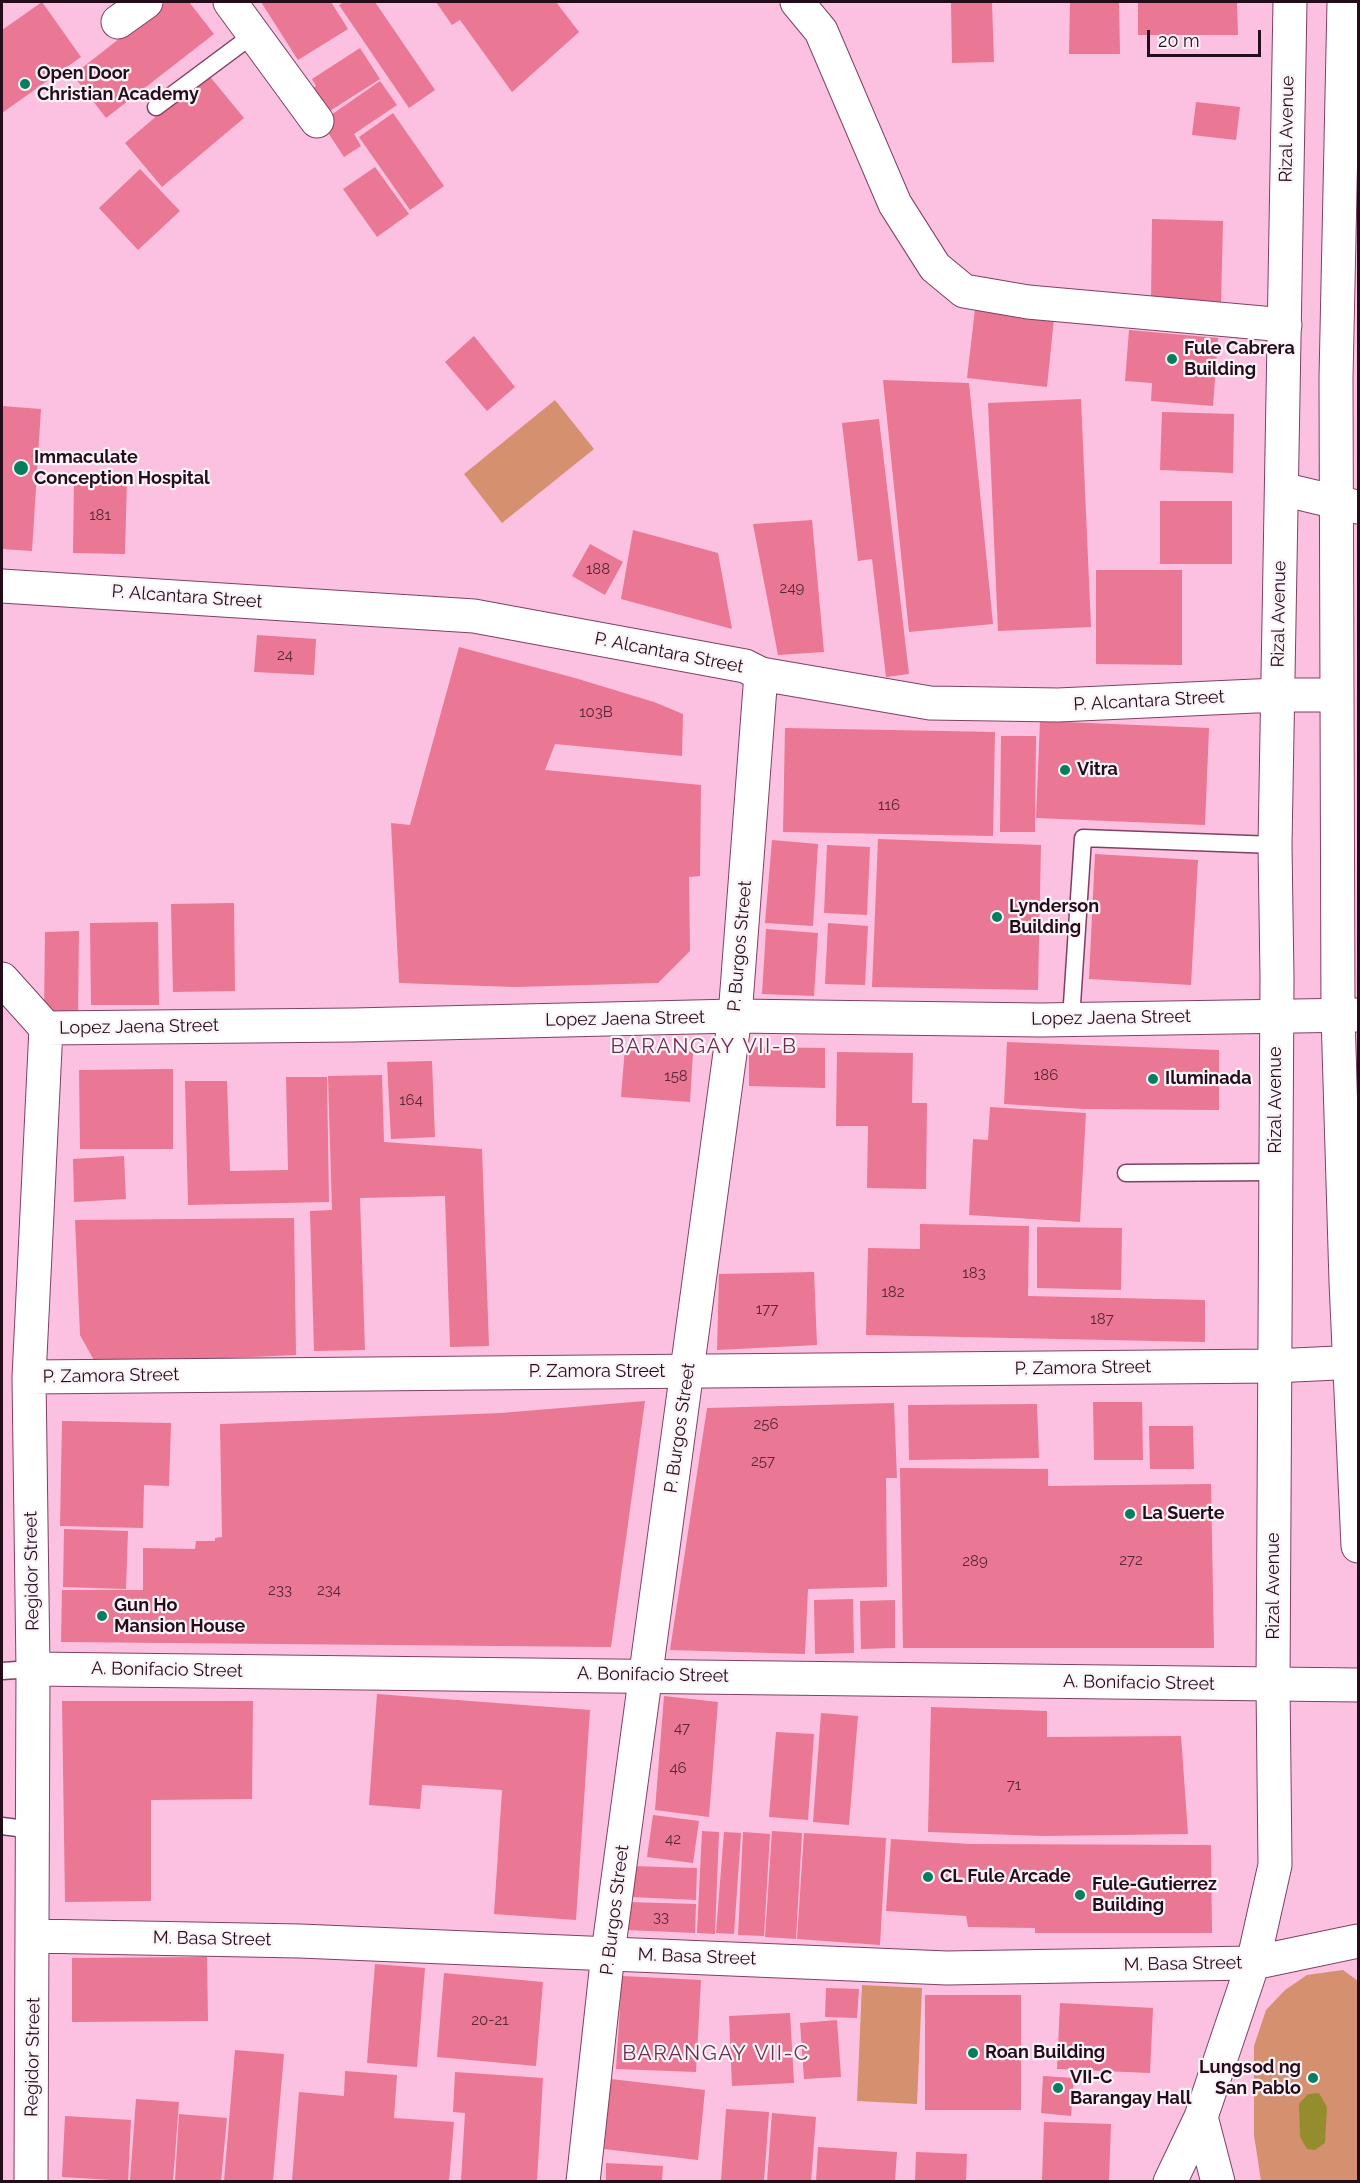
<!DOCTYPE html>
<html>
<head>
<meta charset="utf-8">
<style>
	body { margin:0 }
	#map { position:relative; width:1360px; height:2183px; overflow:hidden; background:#fcc1e0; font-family:Raleway,sans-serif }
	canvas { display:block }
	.frame { position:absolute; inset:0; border:3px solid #250c1b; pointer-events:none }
	.scale { position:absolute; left:1147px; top:30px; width:114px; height:27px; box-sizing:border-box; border:3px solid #250c1b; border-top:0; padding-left:8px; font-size:18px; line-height:21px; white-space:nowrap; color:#250c1b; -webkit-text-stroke:4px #fbf3f7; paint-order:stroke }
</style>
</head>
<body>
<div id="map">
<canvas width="1360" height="2183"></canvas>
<div class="frame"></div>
<div class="scale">20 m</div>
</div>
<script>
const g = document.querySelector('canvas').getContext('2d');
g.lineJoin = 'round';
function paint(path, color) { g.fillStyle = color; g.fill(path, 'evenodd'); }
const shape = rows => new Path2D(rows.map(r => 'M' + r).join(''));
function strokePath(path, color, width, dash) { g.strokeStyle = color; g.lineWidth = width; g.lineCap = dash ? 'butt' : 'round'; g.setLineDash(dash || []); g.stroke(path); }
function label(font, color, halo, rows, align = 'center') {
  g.font = font + ' Raleway,sans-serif'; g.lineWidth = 4.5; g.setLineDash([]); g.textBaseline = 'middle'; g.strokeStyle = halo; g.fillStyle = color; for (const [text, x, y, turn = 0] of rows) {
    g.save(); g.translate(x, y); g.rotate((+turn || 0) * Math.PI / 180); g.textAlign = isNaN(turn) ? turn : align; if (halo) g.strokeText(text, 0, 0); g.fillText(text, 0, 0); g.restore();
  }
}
const green = shape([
	[555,400,594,449,502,523,464,474],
	[1343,1970,1358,1981,1358,2181,1261,2181,1254,2135,1254,2046,1266,2010,1285,1990,1307,1975],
	[862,1985,922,1988,917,2104,857,2101]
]);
const water = shape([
	[1319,2093,1327,2107,1325,2143,1315,2150,1307,2149,1300,2137,1299,2104,1308,2094]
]);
const building = shape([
	[42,2,81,57,2,113,2,30],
	[166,2,189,2,214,34,106,118,73,75],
	[261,2,331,2,348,29,298,60],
	[344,2,375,2,435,90,409,108,339,5],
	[436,2,556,2,579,32,512,92,460,20,452,25],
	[951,2,992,2,994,62,952,63],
	[1070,2,1119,2,1120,54,1069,54],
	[1138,2,1237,2,1238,35,1138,35],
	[360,48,380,79,322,116,307,92,316,86,312,79],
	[207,73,244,118,162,187,125,143],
	[380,81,397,105,354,134,361,146,344,157,321,122],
	[1196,102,1240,107,1236,140,1192,135],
	[393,113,444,186,410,210,359,137],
	[375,167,409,214,377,237,343,189],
	[140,169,180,211,138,250,99,208],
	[1152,219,1223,221,1221,305,1151,304],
	[975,309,1054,318,1047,387,967,378],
	[1129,330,1218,338,1213,406,1151,401,1152,383,1125,381],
	[474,336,515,387,487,411,445,362],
	[883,380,969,383,993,624,909,632],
	[1081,399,1091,627,998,631,988,403],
	[2,406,41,409,32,551,2,549],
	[1162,412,1234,414,1233,473,1160,470],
	[879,419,909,674,886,677,872,559,858,561,842,423],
	[74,477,127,478,125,554,73,553],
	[1160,501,1232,501,1232,564,1160,564],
	[812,520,824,652,778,655,753,524],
	[633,530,718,553,732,629,621,599],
	[590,544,623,562,605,595,572,576],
	[1096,570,1182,570,1182,665,1096,664],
	[257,635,316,639,314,675,254,672],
	[459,647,575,678,654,702,683,714,682,756,555,744,545,770,701,785,700,876,689,877,690,951,658,983,515,987,399,983,391,823,410,825],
	[1040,721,1209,728,1205,825,1036,818],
	[785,728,995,732,993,836,783,832],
	[1001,736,1036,736,1035,832,1000,832],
	[878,839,1041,845,1038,990,872,987],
	[772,840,818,844,813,926,765,923],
	[827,845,870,847,867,915,824,913],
	[1095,854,1198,860,1191,985,1089,979],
	[234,903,235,991,173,992,171,904],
	[158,922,159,1005,91,1005,90,923],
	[828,923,868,926,865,985,825,984],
	[766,929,818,933,814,996,762,994],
	[79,931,78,1014,44,1015,45,932],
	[1007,1042,1219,1050,1219,1110,1084,1109,1004,1104],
	[625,1047,693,1052,690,1102,621,1097],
	[749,1047,825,1048,825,1088,749,1086],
	[837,1052,913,1053,912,1103,927,1103,926,1189,867,1188,868,1126,836,1126],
	[432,1061,435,1137,391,1139,387,1062],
	[173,1069,173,1149,80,1149,79,1070],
	[382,1075,384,1142,482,1149,489,1346,450,1347,445,1196,360,1198,365,1350,314,1351,310,1211,332,1210,328,1076],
	[286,1077,327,1077,329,1202,188,1205,185,1081,227,1081,230,1171,288,1170],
	[990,1107,1086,1113,1080,1222,969,1215,973,1139,988,1140],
	[124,1156,126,1199,74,1202,73,1159],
	[294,1218,296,1355,96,1364,80,1335,75,1220],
	[920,1224,1029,1226,1028,1296,1205,1300,1205,1342,866,1335,868,1248,920,1249],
	[1037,1227,1122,1228,1121,1290,1037,1288],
	[814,1272,817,1345,717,1350,719,1274],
	[645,1401,611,1647,61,1642,62,1590,143,1590,143,1548,195,1549,196,1541,215,1541,215,1538,222,1537,220,1424,501,1413],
	[1093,1402,1142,1402,1143,1460,1094,1460],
	[894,1403,897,1478,886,1478,887,1587,808,1589,805,1654,670,1650,707,1408],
	[1037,1404,1039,1458,909,1460,908,1405],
	[62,1421,171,1423,169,1486,144,1485,143,1528,60,1526],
	[1149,1426,1193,1426,1194,1469,1150,1469],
	[900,1468,1048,1469,1048,1486,1211,1484,1214,1648,903,1648],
	[64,1529,128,1531,126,1589,63,1587],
	[853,1599,854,1653,815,1654,814,1600],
	[895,1600,895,1648,861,1649,860,1601],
	[377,1694,590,1710,576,1920,494,1914,502,1790,422,1785,420,1809,369,1805],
	[664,1696,718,1702,709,1817,655,1810],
	[62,1701,253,1701,252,1799,151,1800,151,1901,65,1902],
	[931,1707,1047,1711,1047,1737,1181,1736,1188,1834,1044,1836,928,1832],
	[821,1713,858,1716,849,1825,813,1822],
	[776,1732,814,1734,808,1820,769,1817],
	[653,1815,699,1821,693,1863,647,1857],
	[702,1831,719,1832,715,1934,697,1933],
	[772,1831,802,1833,796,1939,765,1937],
	[724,1832,741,1833,734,1934,716,1933],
	[743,1832,770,1834,764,1936,738,1935],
	[804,1833,886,1838,880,1945,797,1939],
	[891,1839,970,1844,1211,1845,1212,1933,1035,1933,1035,1928,968,1927,966,1916,886,1911],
	[632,1866,697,1868,696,1900,631,1897],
	[627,1902,696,1904,695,1933,626,1930],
	[207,1957,208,2021,72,2022,72,1958],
	[375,1964,425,1968,417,2067,367,2063],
	[444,1973,543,1982,536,2066,437,2057],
	[622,1976,701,1980,696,2072,616,2069],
	[826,1988,859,1989,857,2018,825,2017],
	[925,1995,1021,1995,1021,2110,925,2110],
	[1060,2003,1153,2008,1150,2073,1057,2069],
	[790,2013,794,2083,732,2086,729,2016],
	[837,2020,841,2077,804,2079,800,2023],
	[235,2050,284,2054,273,2181,224,2181],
	[345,2071,397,2075,394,2118,454,2122,449,2181,292,2181,299,2092,344,2096],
	[455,2072,543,2078,537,2181,461,2181,465,2113,453,2112],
	[1043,2076,1074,2078,1071,2116,1041,2113],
	[611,2079,705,2090,698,2160,604,2149],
	[136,2099,179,2102,173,2181,130,2181],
	[726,2109,769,2112,764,2181,721,2181],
	[772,2113,816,2117,811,2181,767,2181],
	[179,2114,227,2118,221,2181,175,2181],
	[65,2116,131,2120,128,2181,62,2177],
	[1044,2122,1111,2124,1109,2181,1042,2181],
	[818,2147,897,2152,895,2181,816,2181],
	[916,2152,967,2154,966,2181,915,2181],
	[606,2163,663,2166,662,2181,606,2181]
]);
const lane = shape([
	[156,107,254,34],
	[1071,1019,1083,838,1275,845],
	[1126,1173,1276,1172],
	[2,1671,33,1669],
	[2,1826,33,1830]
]);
const street = shape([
	[230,2,317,121],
	[797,2,821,31,895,204,935,267,964,291,1028,302,1285,325],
	[118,22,146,2],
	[2,586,474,616,745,666,761,674],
	[2,979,46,1028,29,1377,33,1669,31,2182],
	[46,1028,353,1025,735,1016,1041,1020,1358,1015],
	[29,1377,1273,1366,1358,1362],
	[33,1669,1358,1685],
	[34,1936,300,1941,947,1968,1253,1963,1358,1941]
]);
const secondary = shape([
	[1344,2,1336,378,1338,1015,1346,1282,1358,1546],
	[1282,489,1357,507],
	[1201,2117,1218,2182],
	[583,2182,608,1953,735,1016,761,674,930,703,1058,705,1277,695,1335,695],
	[1170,2182,1201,2117,1253,1963,1275,1865,1273,1685,1277,978,1275,845,1290,2]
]);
const markers = [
	[25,84,6,"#057e5c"],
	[1172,359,6,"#057e5c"],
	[21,468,8,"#057e5c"],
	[1065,770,6,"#057e5c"],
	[997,917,6,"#057e5c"],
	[1153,1079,6,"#057e5c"],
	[1130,1514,6,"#057e5c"],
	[102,1616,6,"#057e5c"],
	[928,1877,6,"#057e5c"],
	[1080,1895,6,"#057e5c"],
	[973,2053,6,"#057e5c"],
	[1313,2078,6,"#057e5c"],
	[1058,2088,6,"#057e5c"]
];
const numberNames = [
	["181",100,515],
	["188",598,569],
	["249",792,588],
	["24",285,655],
	["103B",596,712],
	["116",889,805],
	["186",1046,1075],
	["158",676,1076],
	["164",411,1100],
	["183",974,1273],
	["182",893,1292],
	["177",767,1309],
	["187",1102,1319],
	["256",766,1424],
	["257",763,1461],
	["272",1131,1560],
	["289",975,1561],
	["233",280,1590],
	["234",329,1590],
	["47",682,1728],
	["46",678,1768],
	["71",1014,1785],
	["42",673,1839],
	["33",661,1917],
	["20-21",490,2020]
];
const poiNames = [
	["Open Door",37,74],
	["Christian Academy",37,95],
	["Fule Cabrera",1184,349],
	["Building",1184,370],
	["Immaculate",34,458],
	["Conception Hospital",34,479],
	["Vitra",1077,770],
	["Lynderson",1009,907],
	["Building",1009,928],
	["Iluminada",1165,1079],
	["La Suerte",1142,1514],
	["Gun Ho",114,1606],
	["Mansion House",114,1627],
	["CL Fule Arcade",940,1877],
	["Fule-Gutierrez",1092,1885],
	["Building",1092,1906],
	["Roan Building",985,2053],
	["Lungsod ng",1301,2068,"right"],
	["San Pablo",1301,2089,"right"],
	["VII-C",1070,2078],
	["Barangay Hall",1070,2099]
];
const streetNames = [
	["Rizal Avenue",1287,129,-89],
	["P. Alcantara Street",187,597,4],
	["Rizal Avenue",1279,614,-89],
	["P. Alcantara Street",669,653,11],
	["P. Alcantara Street",1149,701,-3],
	["P. Burgos Street",740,946,-85],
	["Lopez Jaena Street",1111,1018,-1],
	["Lopez Jaena Street",625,1019,-1],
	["Lopez Jaena Street",139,1027,-1],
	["Rizal Avenue",1276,1100,-90],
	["P. Zamora Street",1083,1368,-1],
	["P. Zamora Street",597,1372],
	["P. Zamora Street",111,1376,-1],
	["P. Burgos Street",680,1428,-82],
	["Regidor Street",32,1571,-91],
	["Rizal Avenue",1274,1586,-90],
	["A. Bonifacio Street",167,1670,1],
	["A. Bonifacio Street",653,1675,1],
	["A. Bonifacio Street",1139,1683,1],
	["P. Burgos Street",615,1910,-83],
	["M. Basa Street",212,1939,1],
	["M. Basa Street",697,1957,2],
	["M. Basa Street",1183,1964,-1],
	["Regidor Street",33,2057,-89]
];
const quarterNames = [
	["BARANGAY VII-B",704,1047],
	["BARANGAY VII-C",716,2054]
];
paint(green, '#d59070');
paint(water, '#938d2e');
paint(building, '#ea7793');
strokePath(lane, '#7f4064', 19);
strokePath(street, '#7f4064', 35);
strokePath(secondary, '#7f4064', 35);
strokePath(lane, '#fff', 16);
strokePath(street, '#fff', 33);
strokePath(secondary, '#fff', 33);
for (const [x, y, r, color] of markers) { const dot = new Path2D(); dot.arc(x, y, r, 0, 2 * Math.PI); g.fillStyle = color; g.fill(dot); strokePath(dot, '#fbf3f7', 2); }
label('15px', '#562739', null, numberNames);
label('bold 18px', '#250c1b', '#fbf3f7', poiNames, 'left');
label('18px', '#250c1b', '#fbf3f7', streetNames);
g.letterSpacing = '1.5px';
label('21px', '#6b2f52', '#fbf3f7', quarterNames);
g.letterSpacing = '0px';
</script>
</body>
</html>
